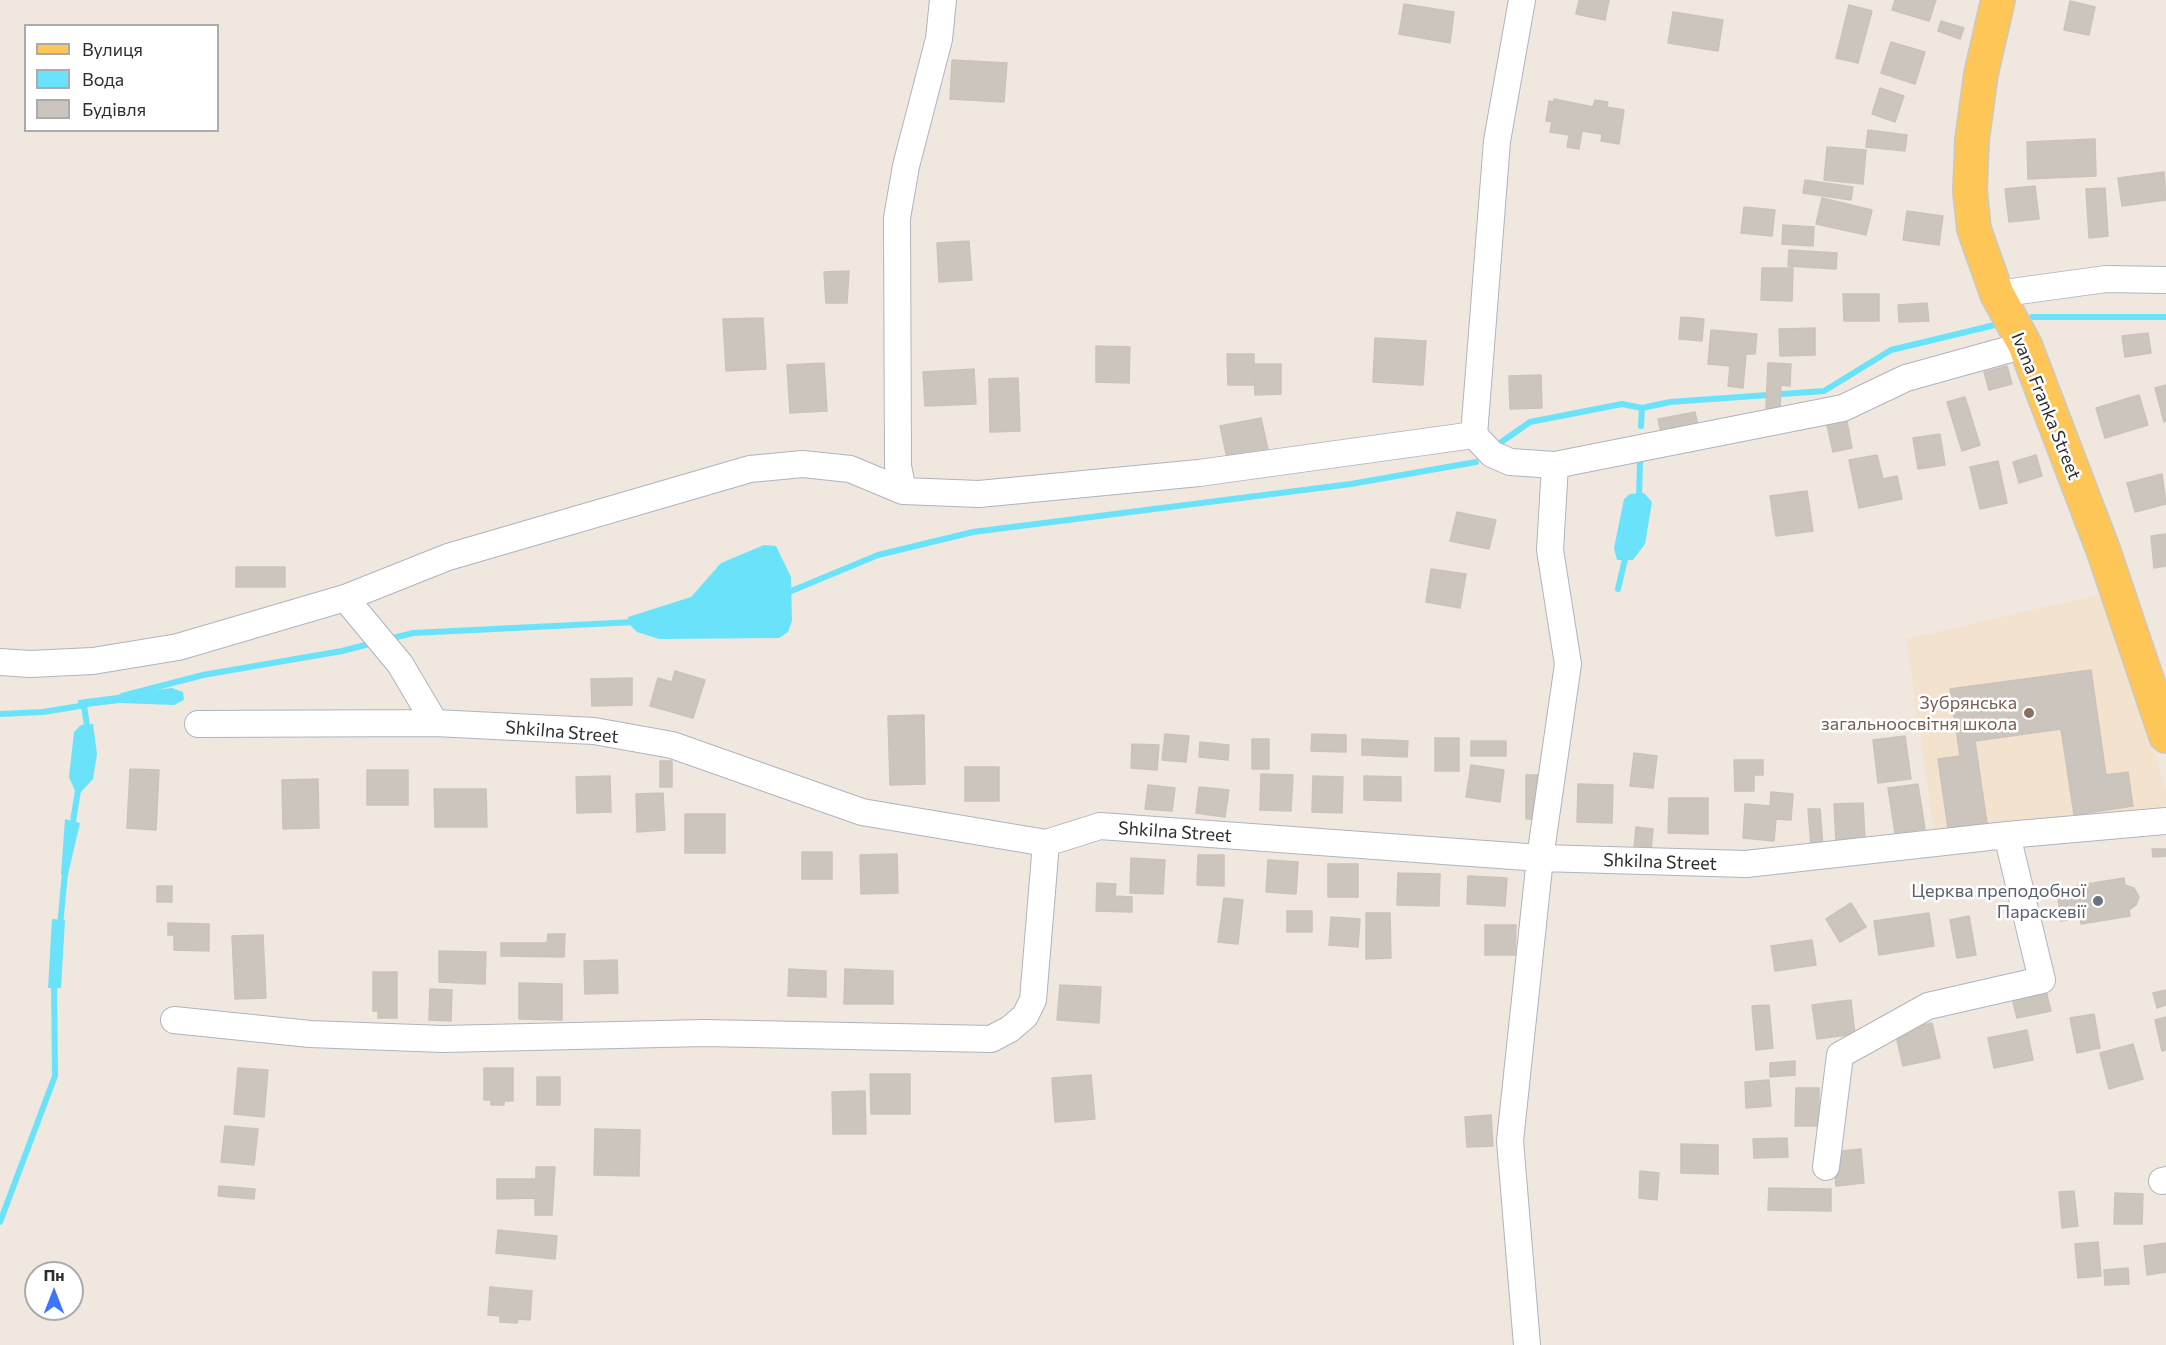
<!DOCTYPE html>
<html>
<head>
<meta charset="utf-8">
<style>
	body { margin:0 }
	#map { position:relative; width:2166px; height:1345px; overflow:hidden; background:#f0e7df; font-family:Commissioner,sans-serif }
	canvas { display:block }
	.legend { position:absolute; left:24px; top:24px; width:195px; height:108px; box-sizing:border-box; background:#fff; border:2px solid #ababab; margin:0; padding:8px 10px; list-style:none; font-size:18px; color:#2e2e2e }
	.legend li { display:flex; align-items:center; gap:12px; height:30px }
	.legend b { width:30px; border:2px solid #ababab }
	.north { position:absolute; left:24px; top:1261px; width:60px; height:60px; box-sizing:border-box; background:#fff; border:2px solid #ababab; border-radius:50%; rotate:0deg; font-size:16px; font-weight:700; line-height:24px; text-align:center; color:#2e2e2e }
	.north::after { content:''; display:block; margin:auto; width:21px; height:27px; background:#3d75ff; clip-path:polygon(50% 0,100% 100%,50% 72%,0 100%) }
</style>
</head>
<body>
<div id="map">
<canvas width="2166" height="1345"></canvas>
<ul class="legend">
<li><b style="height:8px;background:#fec656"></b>Вулиця</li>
<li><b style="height:16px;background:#6ae3fa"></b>Вода</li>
<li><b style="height:16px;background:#cbc5be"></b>Будівля</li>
</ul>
<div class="north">Пн</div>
</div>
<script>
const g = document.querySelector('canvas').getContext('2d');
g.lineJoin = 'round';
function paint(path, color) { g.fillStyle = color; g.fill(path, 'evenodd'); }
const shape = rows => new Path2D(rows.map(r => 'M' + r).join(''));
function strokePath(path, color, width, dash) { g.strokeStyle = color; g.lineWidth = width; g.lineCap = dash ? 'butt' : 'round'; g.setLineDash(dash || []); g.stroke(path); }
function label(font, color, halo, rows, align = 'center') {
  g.font = font + ' Commissioner,sans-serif'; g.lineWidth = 5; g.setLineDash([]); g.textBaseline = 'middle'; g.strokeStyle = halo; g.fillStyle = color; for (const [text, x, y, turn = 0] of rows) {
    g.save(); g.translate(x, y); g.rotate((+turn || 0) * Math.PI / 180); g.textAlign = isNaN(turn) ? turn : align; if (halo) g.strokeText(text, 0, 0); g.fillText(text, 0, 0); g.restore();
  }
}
const education = shape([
	[2100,594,2166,788,2166,806,1935,839,1906,639]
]);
const water = shape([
	[1644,493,1652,502,1645,544,1633,560,1617,560,1614,548,1624,499,1630,494],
	[764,545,776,546,791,577,792,621,788,632,779,638,659,639,637,632,629,624,628,617,691,597,721,563],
	[172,688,183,692,184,700,174,705,119,703,79,708,78,700],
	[93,724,97,754,93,779,81,792,76,793,69,777,74,732,81,725],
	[65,819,80,823,66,883,61,874],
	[52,919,65,920,61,988,48,988]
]);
const stream = shape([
	[2032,317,2166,317],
	[1641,426,1642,408],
	[1500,443,1530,422,1622,404,1642,408,1670,402,1824,391,1891,350,1999,324],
	[1639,498,1640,462],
	[1618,589,1626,555],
	[784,594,878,555,973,532,1351,484,1476,462],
	[389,639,413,633,635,622],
	[122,696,203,675,342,651,373,643],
	[84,705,88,733],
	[0,714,43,712,86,705],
	[72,828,79,784],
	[60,926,65,873],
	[0,1222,55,1076,54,981]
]);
const building = shape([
	[1579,0,1609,0,1605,20,1576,14,1579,0],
	[1895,0,1936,0,1929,21,1892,10,1895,0],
	[2070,1,2095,7,2089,35,2064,30,2070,1],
	[1404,4,1454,12,1450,43,1399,34,1404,4],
	[1849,5,1872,11,1858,63,1836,58,1849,5],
	[1673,12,1723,20,1718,51,1668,43,1673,12],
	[1941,21,1964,28,1960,39,1938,31,1941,21],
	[1891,42,1925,52,1915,84,1881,73,1891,42],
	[952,60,1007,63,1004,102,950,99,952,60],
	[1880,88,1904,96,1895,122,1872,114,1880,88],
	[1554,99,1593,107,1595,100,1608,102,1607,107,1624,110,1619,144,1601,141,1602,134,1582,131,1579,149,1567,147,1569,135,1550,132,1552,122,1546,121,1549,101,1554,102,1554,99],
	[1868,130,1907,135,1905,151,1866,147,1868,130],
	[2095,139,2096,176,2028,179,2027,142,2095,139],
	[1827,147,1866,150,1863,184,1824,180,1827,147],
	[2164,172,2166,200,2122,206,2118,178,2164,172],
	[1805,180,1853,187,1851,200,1803,193,1805,180],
	[2035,186,2039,219,2009,222,2005,189,2035,186],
	[2105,188,2108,236,2089,238,2086,189,2105,188],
	[1822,198,1872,210,1866,235,1816,224,1822,198],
	[1744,207,1775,210,1772,236,1741,233,1744,207],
	[1907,211,1943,216,1939,245,1903,240,1907,211],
	[1783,225,1814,227,1813,246,1782,244,1783,225],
	[969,241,972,280,939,282,937,243,969,241],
	[1789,250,1837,253,1836,269,1788,266,1789,250],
	[1762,268,1793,268,1792,301,1761,300,1762,268],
	[849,271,847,303,826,303,824,272,849,271],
	[1843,294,1879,294,1879,321,1844,321,1843,294],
	[1927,303,1929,321,1899,322,1898,305,1927,303],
	[1681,317,1704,319,1702,341,1679,339,1681,317],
	[763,318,766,369,726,371,723,319,763,318],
	[1815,328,1815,355,1780,356,1779,329,1815,328],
	[1711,330,1757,334,1755,354,1746,354,1743,388,1728,386,1730,366,1708,364,1711,330],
	[2148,333,2151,353,2125,357,2122,336,2148,333],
	[1375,338,1426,341,1423,385,1373,382,1375,338],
	[1096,346,1130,347,1129,383,1096,382,1096,346],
	[1227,354,1254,354,1254,385,1228,385,1227,354],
	[824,363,827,411,790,413,787,365,824,363],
	[1768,363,1791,364,1790,386,1781,385,1780,409,1766,408,1768,363],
	[1254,364,1281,364,1281,394,1255,395,1254,364],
	[2007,366,2012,384,1989,390,1984,372,2007,366],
	[974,369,976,404,925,406,923,372,974,369],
	[1541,375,1542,408,1510,409,1509,376,1541,375],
	[1018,378,1020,431,990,432,989,379,1018,378],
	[2166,385,2166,421,2164,422,2155,388,2166,385],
	[2139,395,2148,425,2105,438,2096,408,2139,395],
	[1965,397,1980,445,1962,451,1947,402,1965,397],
	[1695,412,1698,426,1661,433,1658,419,1695,412],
	[1261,418,1268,450,1227,458,1220,426,1261,418],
	[1847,421,1852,448,1833,452,1827,425,1847,421],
	[1940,434,1945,465,1918,469,1913,438,1940,434],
	[1877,455,1883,479,1897,476,1902,499,1859,508,1849,460,1877,455],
	[2036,455,2042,476,2019,483,2013,462,2036,455],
	[1998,461,2007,503,1980,509,1970,467,1998,461],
	[2162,474,2166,504,2135,512,2127,483,2162,474],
	[1807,491,1813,531,1776,536,1770,496,1807,491],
	[1457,512,1496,520,1489,549,1450,541,1457,512],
	[2166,534,2166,566,2154,568,2151,536,2166,534],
	[236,567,285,567,285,587,236,587,236,567],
	[1431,569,1466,574,1460,608,1426,602,1431,569],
	[2091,670,2106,775,2128,772,2133,806,2074,815,2061,729,1975,741,1987,823,1948,828,1938,759,1960,756,1950,689,2091,670],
	[675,671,705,680,693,718,650,706,658,678,672,682,675,671],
	[632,678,632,705,592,706,591,679,632,678],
	[924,715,925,784,890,785,888,716,924,715],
	[1165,734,1189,736,1186,762,1162,760,1165,734],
	[1312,734,1346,735,1346,752,1311,751,1312,734],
	[1905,736,1911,779,1878,783,1873,740,1905,736],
	[1435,738,1459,738,1459,771,1435,771,1435,738],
	[1252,739,1269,739,1269,769,1252,769,1252,739],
	[1362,739,1408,741,1407,757,1362,755,1362,739],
	[1471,741,1506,741,1506,756,1471,756,1471,741],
	[1200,742,1229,745,1228,760,1199,757,1200,742],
	[1132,744,1159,745,1157,770,1131,768,1132,744],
	[1634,753,1657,756,1653,788,1630,786,1634,753],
	[1734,760,1763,760,1763,775,1754,775,1754,791,1735,791,1734,760],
	[660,761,672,761,672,787,660,787,660,761],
	[1471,765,1504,770,1500,802,1466,797,1471,765],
	[965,767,999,767,999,801,965,801,965,767],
	[130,769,159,770,156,830,127,828,130,769],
	[367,770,408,770,408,805,367,805,367,770],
	[1261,774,1293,775,1291,811,1260,810,1261,774],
	[1526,775,1542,775,1542,819,1526,819,1526,775],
	[610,776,611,812,577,813,576,777,610,776],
	[1313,776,1343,777,1342,813,1312,812,1313,776],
	[1364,776,1401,777,1401,801,1364,800,1364,776],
	[318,779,319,828,283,829,282,780,318,779],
	[1578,784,1613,785,1612,823,1577,822,1578,784],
	[1918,784,1925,829,1895,833,1888,788,1918,784],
	[1148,785,1175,788,1172,811,1145,809,1148,785],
	[1199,787,1229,790,1225,817,1196,813,1199,787],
	[434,789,486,789,487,827,435,827,434,789],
	[1771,792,1793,794,1791,820,1776,819,1774,841,1743,838,1745,804,1770,806,1771,792],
	[663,793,665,830,637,832,636,794,663,793],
	[1669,798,1708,798,1708,834,1668,833,1669,798],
	[1863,803,1865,840,1836,841,1834,804,1863,803],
	[1808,809,1820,809,1823,847,1811,847,1808,809],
	[685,814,725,814,725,853,685,853,685,814],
	[1636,827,1653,829,1651,850,1634,848,1636,827],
	[2152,849,2166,849,2166,856,2153,857,2152,849],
	[802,852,832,852,832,879,802,879,802,852],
	[897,854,898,893,861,894,860,855,897,854],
	[1198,855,1224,855,1224,886,1197,885,1198,855],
	[1131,858,1165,860,1163,894,1130,893,1131,858],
	[1268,860,1298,862,1296,894,1266,892,1268,860],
	[1328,864,1358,864,1358,897,1328,897,1328,864],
	[1398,873,1440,874,1439,906,1397,905,1398,873],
	[1468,876,1507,878,1505,906,1467,904,1468,876],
	[2124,878,2125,885,2134,888,2139,897,2136,905,2129,910,2130,916,2081,924,2080,918,2061,921,2058,898,2077,895,2075,886,2124,878],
	[1097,883,1116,884,1115,896,1132,897,1132,912,1096,911,1097,883],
	[157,886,172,886,172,902,157,902,157,886],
	[1224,898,1243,900,1238,944,1218,942,1224,898],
	[1851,903,1866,927,1840,942,1826,919,1851,903],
	[1287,911,1312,911,1312,932,1287,932,1287,911],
	[1366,913,1390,913,1391,958,1366,959,1366,913],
	[1929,913,1934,946,1879,955,1874,921,1929,913],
	[1969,916,1976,955,1957,958,1950,920,1969,916],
	[1331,917,1360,919,1358,947,1329,945,1331,917],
	[168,923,209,924,209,951,174,950,174,935,168,935,168,923],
	[1485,925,1516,925,1515,955,1485,955,1485,925],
	[548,934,565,934,564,957,501,956,501,943,547,943,548,934],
	[263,935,266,998,235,999,232,936,263,935],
	[1812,940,1816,965,1775,971,1771,946,1812,940],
	[439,951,486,952,485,984,439,982,439,951],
	[617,960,618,993,585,994,584,961,617,960],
	[789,969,826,971,826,997,788,996,789,969],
	[845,969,893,971,893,1004,844,1004,845,969],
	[373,972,397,972,397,1018,378,1018,378,1011,373,1011,373,972],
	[519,983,562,984,562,1020,519,1019,519,983],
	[1060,985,1101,987,1099,1023,1057,1020,1060,985],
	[430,989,452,990,451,1021,429,1020,430,989],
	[2166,990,2166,1005,2157,1008,2153,993,2166,990],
	[2046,991,2051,1011,2017,1018,2012,998,2046,991],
	[1851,1000,1855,1034,1817,1039,1812,1005,1851,1000],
	[1769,1005,1773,1048,1756,1050,1752,1006,1769,1005],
	[2094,1014,2100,1048,2077,1053,2070,1018,2094,1014],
	[2166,1017,2166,1050,2162,1051,2155,1020,2166,1017],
	[1932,1023,1940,1058,1903,1066,1895,1031,1932,1023],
	[2027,1030,2033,1060,1994,1068,1988,1038,2027,1030],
	[2133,1044,2143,1079,2109,1089,2100,1053,2133,1044],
	[1795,1061,1795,1075,1770,1077,1770,1063,1795,1061],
	[238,1068,268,1070,264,1117,234,1114,238,1068],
	[484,1068,513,1068,513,1101,504,1101,504,1105,491,1105,491,1100,484,1100,484,1068],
	[870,1074,910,1074,910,1114,871,1114,870,1074],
	[1091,1075,1095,1119,1055,1122,1052,1078,1091,1075],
	[537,1077,560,1077,560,1105,537,1105,537,1077],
	[1769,1080,1771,1106,1746,1108,1745,1082,1769,1080],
	[1796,1088,1819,1088,1819,1126,1795,1126,1796,1088],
	[865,1091,866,1134,833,1134,832,1092,865,1091],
	[1491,1115,1493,1146,1467,1147,1465,1117,1491,1115],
	[225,1126,258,1129,254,1165,221,1162,225,1126],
	[595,1129,640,1130,639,1176,594,1175,595,1129],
	[1787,1138,1788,1157,1754,1158,1753,1139,1787,1138],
	[1681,1144,1718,1145,1718,1174,1681,1173,1681,1144],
	[1861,1149,1864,1183,1836,1186,1833,1152,1861,1149],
	[536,1167,555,1167,552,1215,535,1215,535,1198,497,1199,497,1179,536,1179,536,1167],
	[1640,1171,1659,1173,1657,1200,1639,1198,1640,1171],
	[219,1186,255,1189,254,1199,218,1196,219,1186],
	[1769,1188,1831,1189,1831,1211,1768,1210,1769,1188],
	[2074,1191,2078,1226,2062,1228,2059,1192,2074,1191],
	[2115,1193,2143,1194,2142,1224,2114,1224,2115,1193],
	[498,1230,557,1236,555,1259,496,1253,498,1230],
	[2098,1242,2101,1276,2078,1278,2075,1244,2098,1242],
	[2166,1243,2166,1272,2147,1275,2144,1246,2166,1243],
	[2128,1268,2129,1284,2105,1285,2104,1270,2128,1268],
	[490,1287,532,1291,530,1320,518,1319,517,1323,500,1322,500,1316,488,1315,490,1287]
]);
const minor = shape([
	[1997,294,2106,279,2166,280],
	[1474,435,1497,141,1522,0],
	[903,491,898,466,897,218,906,166,939,39,943,0],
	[345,598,400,664,435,723],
	[0,662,30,664,93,661,178,647,345,598,448,557,750,469,803,464,850,469,903,491,979,494,1199,473,1474,435,1492,454,1510,462,1555,465,1843,408,1906,378,2025,345],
	[198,724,435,723,594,731,672,745,862,812,1046,843,1100,826,1540,858,1746,864,2007,835,2166,821],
	[174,1020,310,1034,443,1039,705,1033,991,1039,1010,1029,1025,1016,1033,1000,1046,843],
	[1826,1167,1840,1055,1928,1006,2042,980,2007,835],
	[2162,1181,2166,1180],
	[1527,1345,1510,1141,1540,858,1568,664,1550,550,1555,465]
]);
const major = shape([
	[1998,0,1981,74,1972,140,1970,191,1974,229,1997,294,2025,345,2104,552,2166,736]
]);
const markers = [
	[2029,713,6,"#8d6e63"],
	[2098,901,6,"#6b7280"]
];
const streetNames = [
	["Ivana Franka Street",2046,406,68],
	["Shkilna Street",562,732,5],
	["Shkilna Street",1175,832,4],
	["Shkilna Street",1660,862,2]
];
const educationNames = [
	["Зубрянська",2017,703],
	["загальноосвітня школа",2017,724]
];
const worshipNames = [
	["Церква преподобної",2086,891],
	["Параскевії",2086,912]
];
paint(education, '#f3e3ce');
paint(water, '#6ae3fa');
strokePath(stream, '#6ae3fa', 6);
paint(building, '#cbc5be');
strokePath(building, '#ccc3b8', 1.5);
strokePath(minor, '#afb4be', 28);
strokePath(major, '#c9c9c9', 36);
strokePath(minor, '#fff', 26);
strokePath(major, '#fec656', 33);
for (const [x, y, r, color] of markers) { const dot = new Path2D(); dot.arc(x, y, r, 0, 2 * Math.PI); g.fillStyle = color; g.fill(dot); strokePath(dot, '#fff', 2); }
label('18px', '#2e2e2e', '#fff', streetNames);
label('18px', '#785e54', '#fff', educationNames, 'right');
label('18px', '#5b616d', '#fff', worshipNames, 'right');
</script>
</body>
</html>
